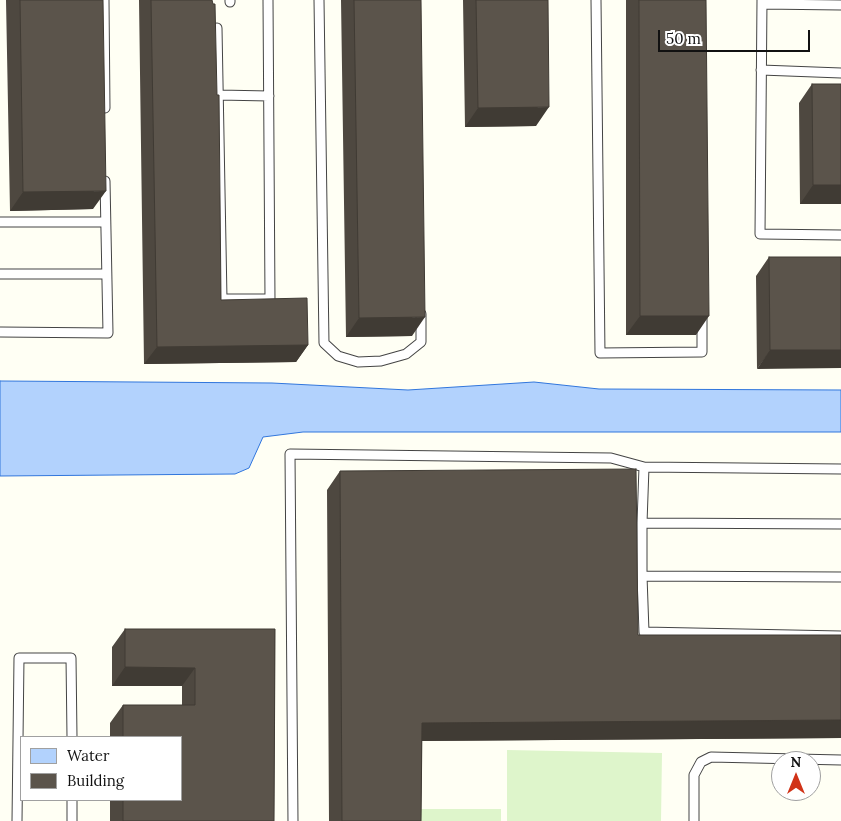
<!DOCTYPE html>
<html>
<head>
<meta charset="utf-8">
<style>
	body { margin:0 }
	#map { position:relative; width:841px; height:821px; overflow:hidden; background:#fffff4; font-family:Lora,serif }
	canvas { display:block }
	.legend { position:absolute; left:20px; top:736px; width:162px; height:65px; box-sizing:border-box; background:#fff; border:1px solid #a0a0a0; margin:0; padding:6px 9px; list-style:none; font-size:15px; color:#111 }
	.legend li { display:flex; align-items:center; gap:10px; height:25px }
	.legend b { width:25px; border:1px solid #a0a0a0 }
	.north { position:absolute; left:771px; top:751px; width:50px; height:50px; box-sizing:border-box; background:#fff; border:1px solid #a0a0a0; border-radius:50%; rotate:0deg; font-size:14px; font-weight:700; line-height:20px; text-align:center; color:#111 }
	.north::after { content:''; display:block; margin:auto; width:18px; height:22px; background:#d13318; clip-path:polygon(50% 0,100% 100%,50% 72%,0 100%) }
	.scale { position:absolute; left:658px; top:30px; width:152px; height:22px; box-sizing:border-box; border:2px solid #111; border-top:0; padding-left:6px; font-size:15px; line-height:18px; white-space:nowrap; color:#111; -webkit-text-stroke:4px #fff; paint-order:stroke }
</style>
</head>
<body>
<div id="map">
<canvas width="841" height="821"></canvas>
<ul class="legend">
<li><b style="height:14px;background:#b2d2fd"></b>Water</li>
<li><b style="height:14px;background:#5b544b"></b>Building</li>
</ul>
<div class="north">N</div>
<div class="scale">50 m</div>
</div>
<script>
const g = document.querySelector('canvas').getContext('2d');
g.lineJoin = 'round';
function paint(path, color) { g.fillStyle = color; g.fill(path, 'evenodd'); }
const shape = rows => new Path2D(rows.map(r => 'M' + r).join(''));
function strokePath(path, color, width, dash) { g.strokeStyle = color; g.lineWidth = width; g.lineCap = dash ? 'butt' : 'round'; g.setLineDash(dash || []); g.stroke(path); }
const pitch = shape([
	[507,750,662,753,661,821,507,821],
	[409,809,501,809,501,821,408,821]
]);
const water = shape([
	[0,381,272,383,408,390,534,382,599,389,841,390,841,432,303,432,263,437,249,468,235,474,0,476,0,381]
]);
const service = shape([
	[104,0,105,108],
	[230,0,230,2],
	[319,0,324,343,338,356,358,362,381,361,406,354,421,342,421,314],
	[596,0,600,353,702,352,702,316],
	[762,0,760,234,841,235],
	[762,4,841,5],
	[217,28,222,299,270,299,268,0],
	[761,70,841,73],
	[219,95,269,96],
	[0,222,105,222],
	[0,274,106,274],
	[0,332,108,333,105,181],
	[644,467,642,523,841,524],
	[642,523,642,576,841,577],
	[642,576,644,632,841,636],
	[72,800,72,821],
	[17,821,19,658,71,658,72,737],
	[293,821,290,454,611,458,644,467,841,469],
	[694,821,694,775,701,762,711,757,841,760]
]);
const wall = shape([
	[6,0,103,0,93,209,10,211],
	[139,0,212,0,221,300,308,345,296,362,144,364],
	[341,0,421,0,412,336,346,337],
	[463,0,548,0,536,126,465,127],
	[626,0,706,0,696,335,626,335],
	[812,84,841,204,800,204,799,103],
	[769,257,841,257,757,369,756,276],
	[340,471,638,635,841,635,841,738,422,741,421,821,329,821,327,490],
	[125,629,275,629,274,821,110,821,110,800,181,800,181,737,110,737,110,723,123,705,182,705,182,686,112,686,112,647]
]);
const shadedWall = shape([
	[549,107,536,126,465,127,478,108],
	[813,185,841,185,841,204,800,204],
	[106,191,93,209,10,211,23,192],
	[640,316,709,316,696,335,626,335],
	[425,317,412,336,346,337,359,318],
	[308,345,296,362,144,364,157,347],
	[770,350,841,350,841,368,757,369],
	[125,667,195,668,182,686,112,686],
	[841,720,841,738,409,741,422,723]
]);
const building = shape([
	[20,0,103,0,106,191,23,192,20,0],
	[151,0,212,0,213,4,215,4,217,95,219,95,221,300,307,298,308,345,157,347,151,0],
	[354,0,421,0,425,317,359,318,354,0],
	[476,0,548,0,549,107,478,108,476,0],
	[639,0,706,0,709,316,640,316,639,0],
	[812,84,841,84,841,185,813,185,812,84],
	[769,257,841,257,841,350,770,350,769,257],
	[636,469,638,635,841,635,841,720,422,723,421,821,342,821,340,471,636,469],
	[125,629,275,629,274,821,123,821,123,800,181,800,181,737,123,737,123,705,195,705,195,668,125,667,125,629]
]);
paint(pitch, '#def5cb');
paint(water, '#b2d2fd');
strokePath(water, '#3176dc', 1);
strokePath(service, '#444', 11);
strokePath(service, '#fff', 9);
paint(wall, '#4e4840');
paint(shadedWall, '#403b34');
paint(building, '#5b544b');
strokePath(building, '#403b34', 1);
</script>
</body>
</html>
